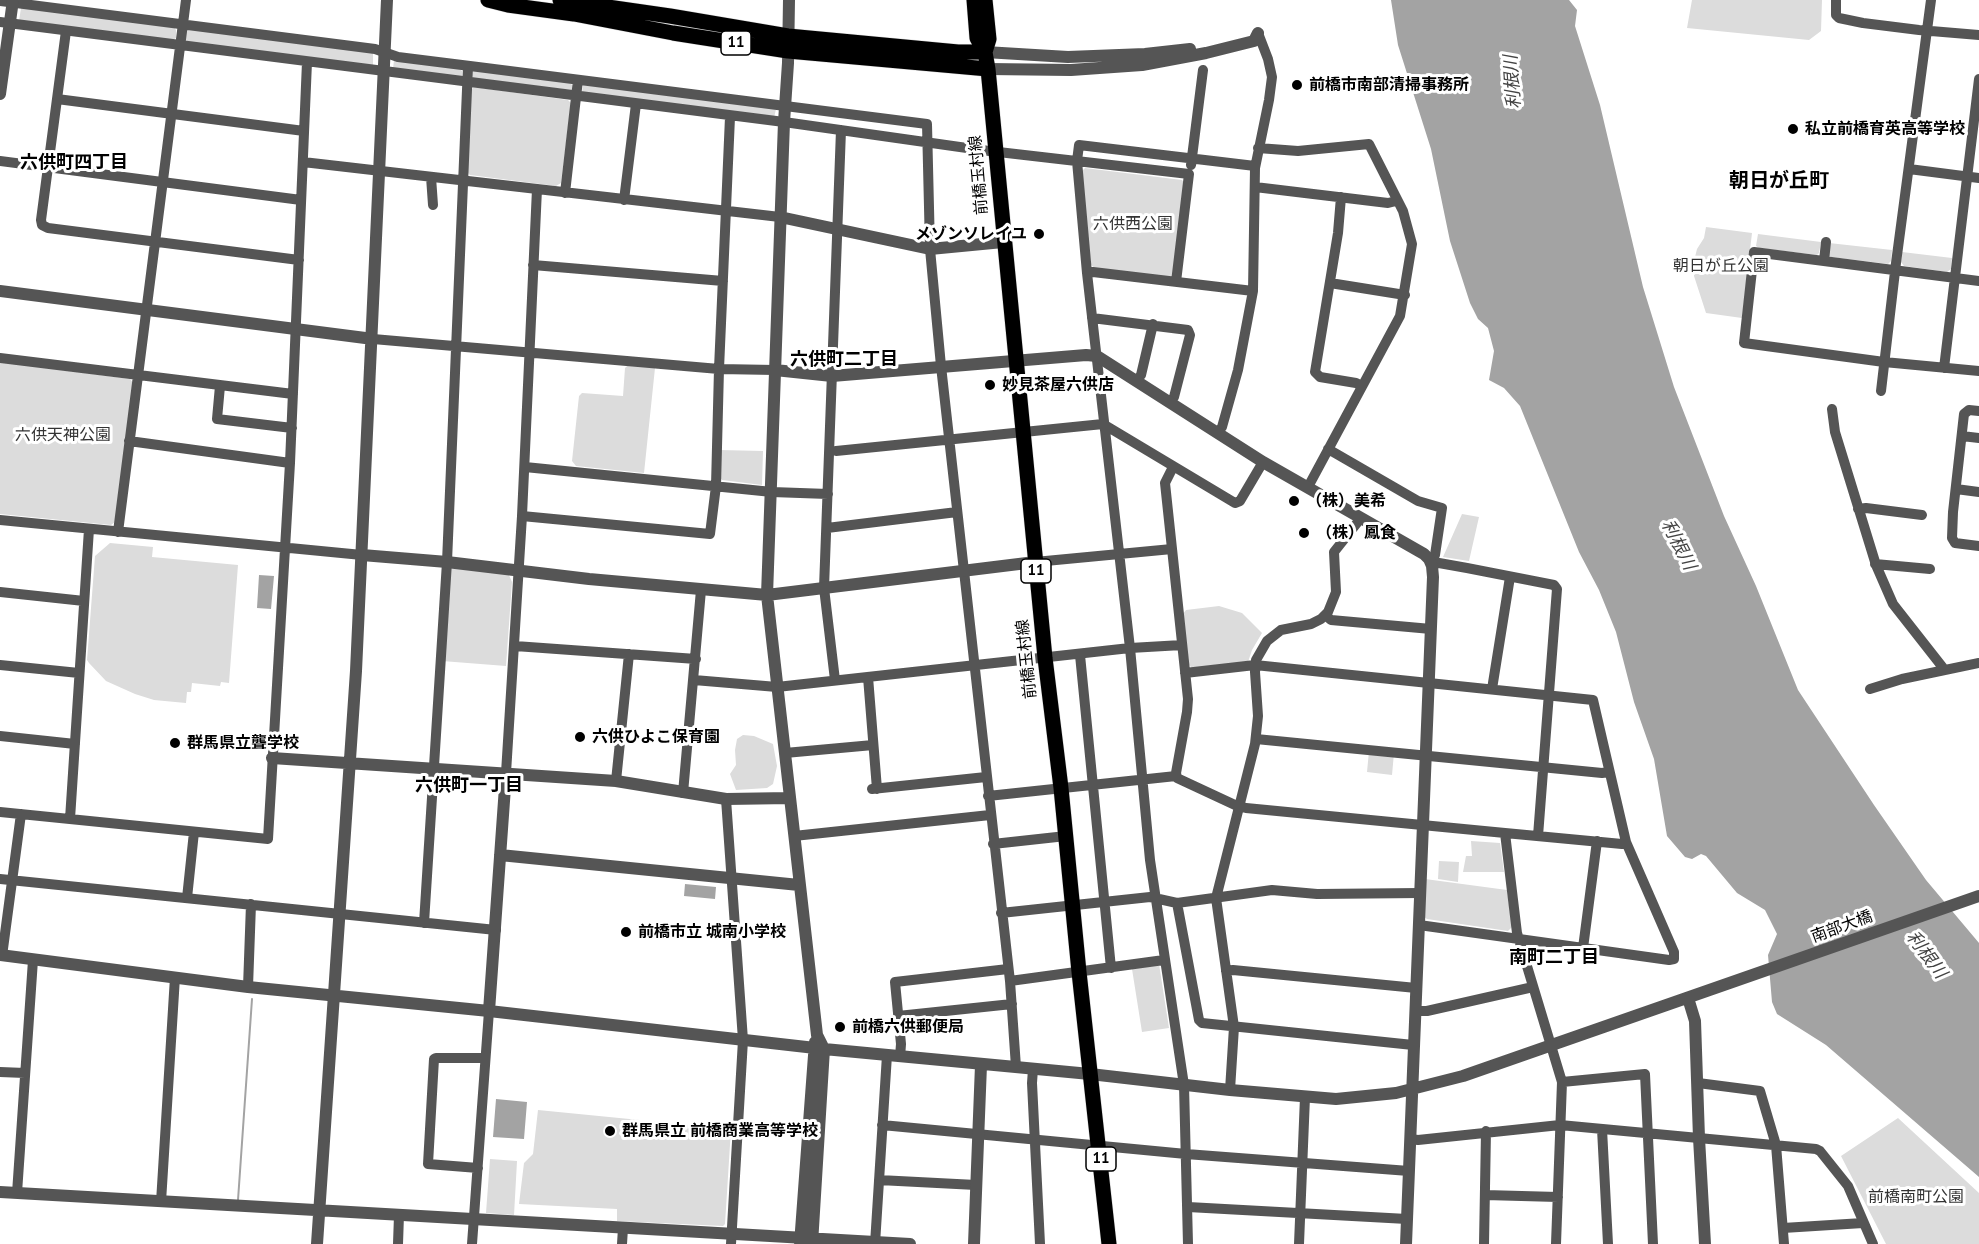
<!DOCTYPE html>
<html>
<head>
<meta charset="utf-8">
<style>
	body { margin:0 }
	canvas { display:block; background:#fff }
</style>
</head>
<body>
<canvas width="1979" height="1244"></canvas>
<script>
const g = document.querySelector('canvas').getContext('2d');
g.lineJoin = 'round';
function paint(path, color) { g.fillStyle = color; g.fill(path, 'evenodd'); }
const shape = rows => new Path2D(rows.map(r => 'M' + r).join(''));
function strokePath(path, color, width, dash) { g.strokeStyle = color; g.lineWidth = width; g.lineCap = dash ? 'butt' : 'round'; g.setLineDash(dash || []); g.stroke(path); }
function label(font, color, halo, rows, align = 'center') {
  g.font = font + ' "PT Sans","Noto Sans JP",sans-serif'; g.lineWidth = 6; g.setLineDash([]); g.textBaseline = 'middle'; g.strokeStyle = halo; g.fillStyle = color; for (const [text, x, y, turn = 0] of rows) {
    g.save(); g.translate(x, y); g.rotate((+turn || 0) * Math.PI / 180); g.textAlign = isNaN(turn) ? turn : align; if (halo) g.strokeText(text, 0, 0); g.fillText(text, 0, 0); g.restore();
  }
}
const green = shape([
	[1692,0,1822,0,1821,31,1809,40,1687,28],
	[21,8,174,27,176,30,176,38,173,40,19,21],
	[188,29,373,53,373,66,187,42,185,39,185,32],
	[394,60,459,68,462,71,462,77,393,69],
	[475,70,569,82,572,85,572,90,473,79,471,72],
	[583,84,776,109,774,118,582,93],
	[474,87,568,100,571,103,561,183,556,186,470,175,467,172,470,91],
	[1085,168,1182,180,1185,184,1174,275,1169,278,1095,268,1091,265,1081,172],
	[1706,227,1752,233,1742,318,1706,313,1694,276,1694,261,1697,249,1704,238],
	[1758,234,1821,242,1819,253,1817,255,1759,248,1756,246],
	[1829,243,1892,250,1891,261,1888,264,1831,257,1828,255],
	[1902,252,1952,258,1951,269,1947,272,1904,266,1901,262],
	[0,362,130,379,133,383,115,522,111,525,0,514],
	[628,365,655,368,644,473,576,466,572,461,579,396,582,393,623,396,625,368],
	[719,450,763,451,762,485,722,480,719,476],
	[1462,514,1479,517,1469,561,1443,557],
	[110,543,153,547,152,557,238,565,229,683,221,682,220,686,192,683,191,692,187,692,186,703,154,700,135,694,106,681,89,663,87,660,95,556],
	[451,568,508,573,512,582,506,666,442,661],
	[1219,606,1242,613,1262,633,1252,650,1248,662,1192,668,1189,665,1183,614,1186,610],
	[743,735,754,736,773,744,777,766,773,784,767,788,736,790,730,774,736,765,735,750,737,739],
	[1369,751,1394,753,1392,775,1367,772],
	[1471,841,1500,843,1504,872,1463,872,1466,856,1472,856],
	[1439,861,1459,862,1458,882,1438,879],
	[1425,879,1507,890,1512,927,1508,931,1427,919,1423,916],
	[1159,964,1169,1028,1142,1032,1132,969],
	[538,1110,731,1129,725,1224,723,1226,617,1221,617,1209,519,1204,524,1163,533,1154],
	[1898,1118,1979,1193,1979,1244,1886,1244,1841,1156],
	[490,1159,517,1161,514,1215,486,1213]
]);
const water = shape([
	[1391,0,1569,0,1577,10,1575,26,1600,105,1643,287,1674,387,1724,516,1756,586,1798,690,1874,805,1926,880,1979,943,1979,1177,1826,1045,1777,1014,1772,1002,1768,955,1777,934,1765,910,1737,893,1706,856,1701,854,1692,859,1685,857,1667,836,1654,759,1634,702,1616,632,1599,590,1579,552,1520,406,1504,388,1489,380,1494,351,1488,328,1478,319,1470,303,1450,241,1431,149,1398,45],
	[259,575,274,576,271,609,257,608],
	[685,884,716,887,715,899,684,896],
	[496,1099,527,1102,524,1139,493,1137]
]);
const stream = shape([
	[238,1200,252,999]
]);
const minor = shape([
	[1836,0,1836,15,1839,18,1863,23,1919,30,1979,35],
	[0,1,375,49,398,57,478,67,927,124,930,249,941,366,1010,981,1016,1067],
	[0,22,784,122,981,150,1189,174,1176,282],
	[66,31,41,220,42,225,48,228,299,260],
	[57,99,304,131],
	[1258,148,1298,151,1369,144,1403,211,1412,244,1400,316,1308,487],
	[0,161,301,200],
	[303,162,780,217],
	[1191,165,1203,70],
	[1909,169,1979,178],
	[431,177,433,205],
	[1255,187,1388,203,1396,201],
	[565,193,578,80],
	[1341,197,1338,233,1315,372,1320,377,1356,383,1362,386],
	[624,200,636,104],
	[1824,261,1826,242],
	[533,265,723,281],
	[1087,273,1093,272,1253,291],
	[1979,281,1754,252,1744,343,1884,362,1979,371],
	[1330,283,1405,295],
	[1092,318,1188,330,1190,335,1174,397,1170,402],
	[373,339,719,369,775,370],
	[0,358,293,394],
	[1944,368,1979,79],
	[1137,380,1141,375,1153,324],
	[220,386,217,419,292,428],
	[1881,391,1896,263,1931,0],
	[1832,409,1835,432,1876,565,1893,604,1944,669],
	[1979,411,1969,410,1964,414,1953,512,1952,538,1955,543,1979,546],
	[1218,432,1222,427,1238,370,1253,291,1255,168,1269,100,1272,77,1268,59,1258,33],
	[1962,436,1979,438],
	[129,441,290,463],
	[1328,449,1418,501,1442,508,1435,555,1429,560],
	[836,451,1103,424,1235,503,1240,501,1263,462],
	[525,467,772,492,828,494],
	[1173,467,1165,483,1188,699,1187,712,1176,773,1177,778,1235,805,1246,808,1505,833,1622,844,1626,842],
	[1956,489,1979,492],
	[1858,509,1866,508,1922,515],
	[522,516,710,534,716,486,719,369,730,117],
	[0,520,362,555],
	[827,528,957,512],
	[118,532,186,0],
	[1035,562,1172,549],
	[1875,564,1930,569],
	[1432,565,1439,563,1467,568,1554,585,1557,589,1538,836],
	[0,592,84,601],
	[1325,615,1331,620,1431,629],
	[515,646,696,659],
	[1080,655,1111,968],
	[0,665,79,673],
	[1185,673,1255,665,1593,700,1626,842,1674,952,1674,959,1669,960,1419,925],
	[868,677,877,789],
	[694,680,777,687,1130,648,1182,645],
	[835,680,824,588,841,130],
	[1492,689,1510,577],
	[1870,689,1902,679,1979,663],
	[0,736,75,744],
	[1256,739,1602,773,1609,772],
	[785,753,873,745],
	[506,773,522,516,537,189],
	[616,781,629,654],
	[872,789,986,777],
	[683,793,701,590],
	[988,796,1176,776],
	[726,799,743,1040,731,1244],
	[0,812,268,839,290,463,307,62],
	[70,819,89,529],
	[1505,833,1517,933,1562,1082,1556,1244],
	[794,836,990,815],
	[993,844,1066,836],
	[0,879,496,930],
	[187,898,194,832],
	[1177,903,1199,1020,1202,1023,1413,1045],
	[1001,913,1150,897,1177,903,1272,890,1317,894,1420,893],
	[424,923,447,562,468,66],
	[1583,948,1597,841],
	[2,956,21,814],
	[1226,971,1233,970,1416,988],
	[1010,981,1164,960],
	[248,987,251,904],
	[1415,1011,1427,1011,1533,987],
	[898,1016,1012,1004],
	[900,1057,901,1044,895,982,1008,969],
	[1033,1069,1032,1083,1040,1244],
	[0,1072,25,1073],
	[1562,1082,1645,1074,1653,1244],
	[1698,1083,1760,1091,1776,1145,1784,1244],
	[1230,1090,1234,1027,1216,898,1255,744,1258,716,1255,672,1256,660,1267,641,1281,630,1311,624,1321,619,1328,612,1336,592,1334,552,1361,518],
	[882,1125,1186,1154,1409,1171],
	[1602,1129,1608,1244],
	[1410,1139,1418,1140,1560,1125,1816,1149,1820,1151,1848,1186,1873,1244],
	[478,1168,428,1164,434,1059,436,1058,485,1058],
	[879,1180,976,1185],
	[17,1193,33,960],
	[1485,1195,1558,1197],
	[161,1202,175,977],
	[1188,1207,1407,1219],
	[1783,1228,1863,1223],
	[398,1244,399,1215],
	[472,1244,489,1011],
	[622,1244,623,1228],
	[875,1244,887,1055],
	[1188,1244,1184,1085,1150,860,1130,648,1087,273,1077,161,1079,145,1255,166],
	[1299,1244,1305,1097],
	[1484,1244,1486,1131]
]);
const tertiary = shape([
	[789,0,788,63,784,122,767,595,817,1035,824,1049,812,1244],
	[985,52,1068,57,1145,54,1190,49],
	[988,69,1071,70,1142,65,1206,53,1254,41,1258,33],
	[0,94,13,0],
	[780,217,930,249,1003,242],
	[0,291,373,339],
	[775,370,832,376,1086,355,1097,356,1263,462,1424,554,1429,559,1432,566,1433,577,1406,1244],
	[362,555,447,562,589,579,767,595,1035,562],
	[272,758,616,781,726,799,790,798],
	[500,855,799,885],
	[0,955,248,987,489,1011,824,1049,1090,1074,1230,1090,1336,1099,1396,1093,1463,1076,1979,896],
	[1688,998,1695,1021,1699,1138,1705,1244],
	[489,1011,506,773],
	[0,1192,910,1244],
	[317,1244,356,671,387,0],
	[800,1244,815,1042],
	[974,1244,981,1065]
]);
const primary = shape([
	[488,0,508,5,574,14,673,33,788,51,988,69],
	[560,0,670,16,788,36,958,52,985,52],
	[974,0,977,38,985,52,988,69,1045,658,1061,788,1079,972,1109,1244],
	[985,0,989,39,985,52]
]);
const markers = [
	[1297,85,6,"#000"],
	[1793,129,6,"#000"],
	[1039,234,6,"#000"],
	[990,385,6,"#000"],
	[1294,501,6,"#000"],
	[1304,533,6,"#000"],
	[580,737,6,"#000"],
	[175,743,6,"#000"],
	[626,932,6,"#000"],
	[840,1027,6,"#000"],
	[610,1131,6,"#000"]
];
const shields = [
	[736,43,30],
	[1036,571,30],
	[1101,1159,30]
];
const shieldNames = [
	["11",736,43],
	["11",1036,571],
	["11",1101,1159]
];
const poiNames = [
	["前橋市南部清掃事務所",1309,85],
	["私立前橋育英高等学校",1805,129],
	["メゾンソレイユ",1027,234,"right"],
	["妙見茶屋六供店",1002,385],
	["（株）美希",1306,501],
	["（株）鳳食",1316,533],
	["六供ひよこ保育園",592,737],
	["群馬県立聾学校",187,743],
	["前橋市立 城南小学校",638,932],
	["前橋六供郵便局",852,1027],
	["群馬県立 前橋商業高等学校",622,1131]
];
const streetNames = [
	["前橋玉村線",979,175,-95],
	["前橋玉村線",1027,659,-96],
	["南部大橋",1842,927,-20]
];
const parkNames = [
	["六供西公園",1133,224],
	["朝日が丘公園",1721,266],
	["六供天神公園",63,435],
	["前橋南町公園",1916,1197]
];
const waterNames = [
	["利根川",1513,82,-94],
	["利根川",1678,545,63],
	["利根川",1926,955,53]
];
const neighbourhoodNames = [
	["六供町四丁目",74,163],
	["六供町二丁目",844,360],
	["六供町一丁目",469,786],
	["南町二丁目",1554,958]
];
const quarterNames = [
	["朝日が丘町",1779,181]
];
paint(green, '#dcdcdc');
paint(water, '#a3a3a3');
strokePath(stream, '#a3a3a3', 2);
strokePath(primary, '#dbdbdb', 16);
strokePath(minor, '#555', 10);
strokePath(tertiary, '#555', 12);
strokePath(primary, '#000', 15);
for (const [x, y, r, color] of markers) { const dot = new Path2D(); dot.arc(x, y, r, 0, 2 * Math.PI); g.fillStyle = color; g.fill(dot); strokePath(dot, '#fff', 2); }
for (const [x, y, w] of shields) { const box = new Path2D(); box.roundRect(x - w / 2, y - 12, w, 24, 4.5); g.fillStyle = '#fff'; g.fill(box); strokePath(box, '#000', 1.5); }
label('bold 15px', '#000', null, shieldNames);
label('bold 16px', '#000', '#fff', poiNames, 'left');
label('16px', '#000', '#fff', streetNames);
label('16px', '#333', '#fff', parkNames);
label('italic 18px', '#444', '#fff', waterNames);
label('bold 18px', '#000', '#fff', neighbourhoodNames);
label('bold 20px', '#000', '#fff', quarterNames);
</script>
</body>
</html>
